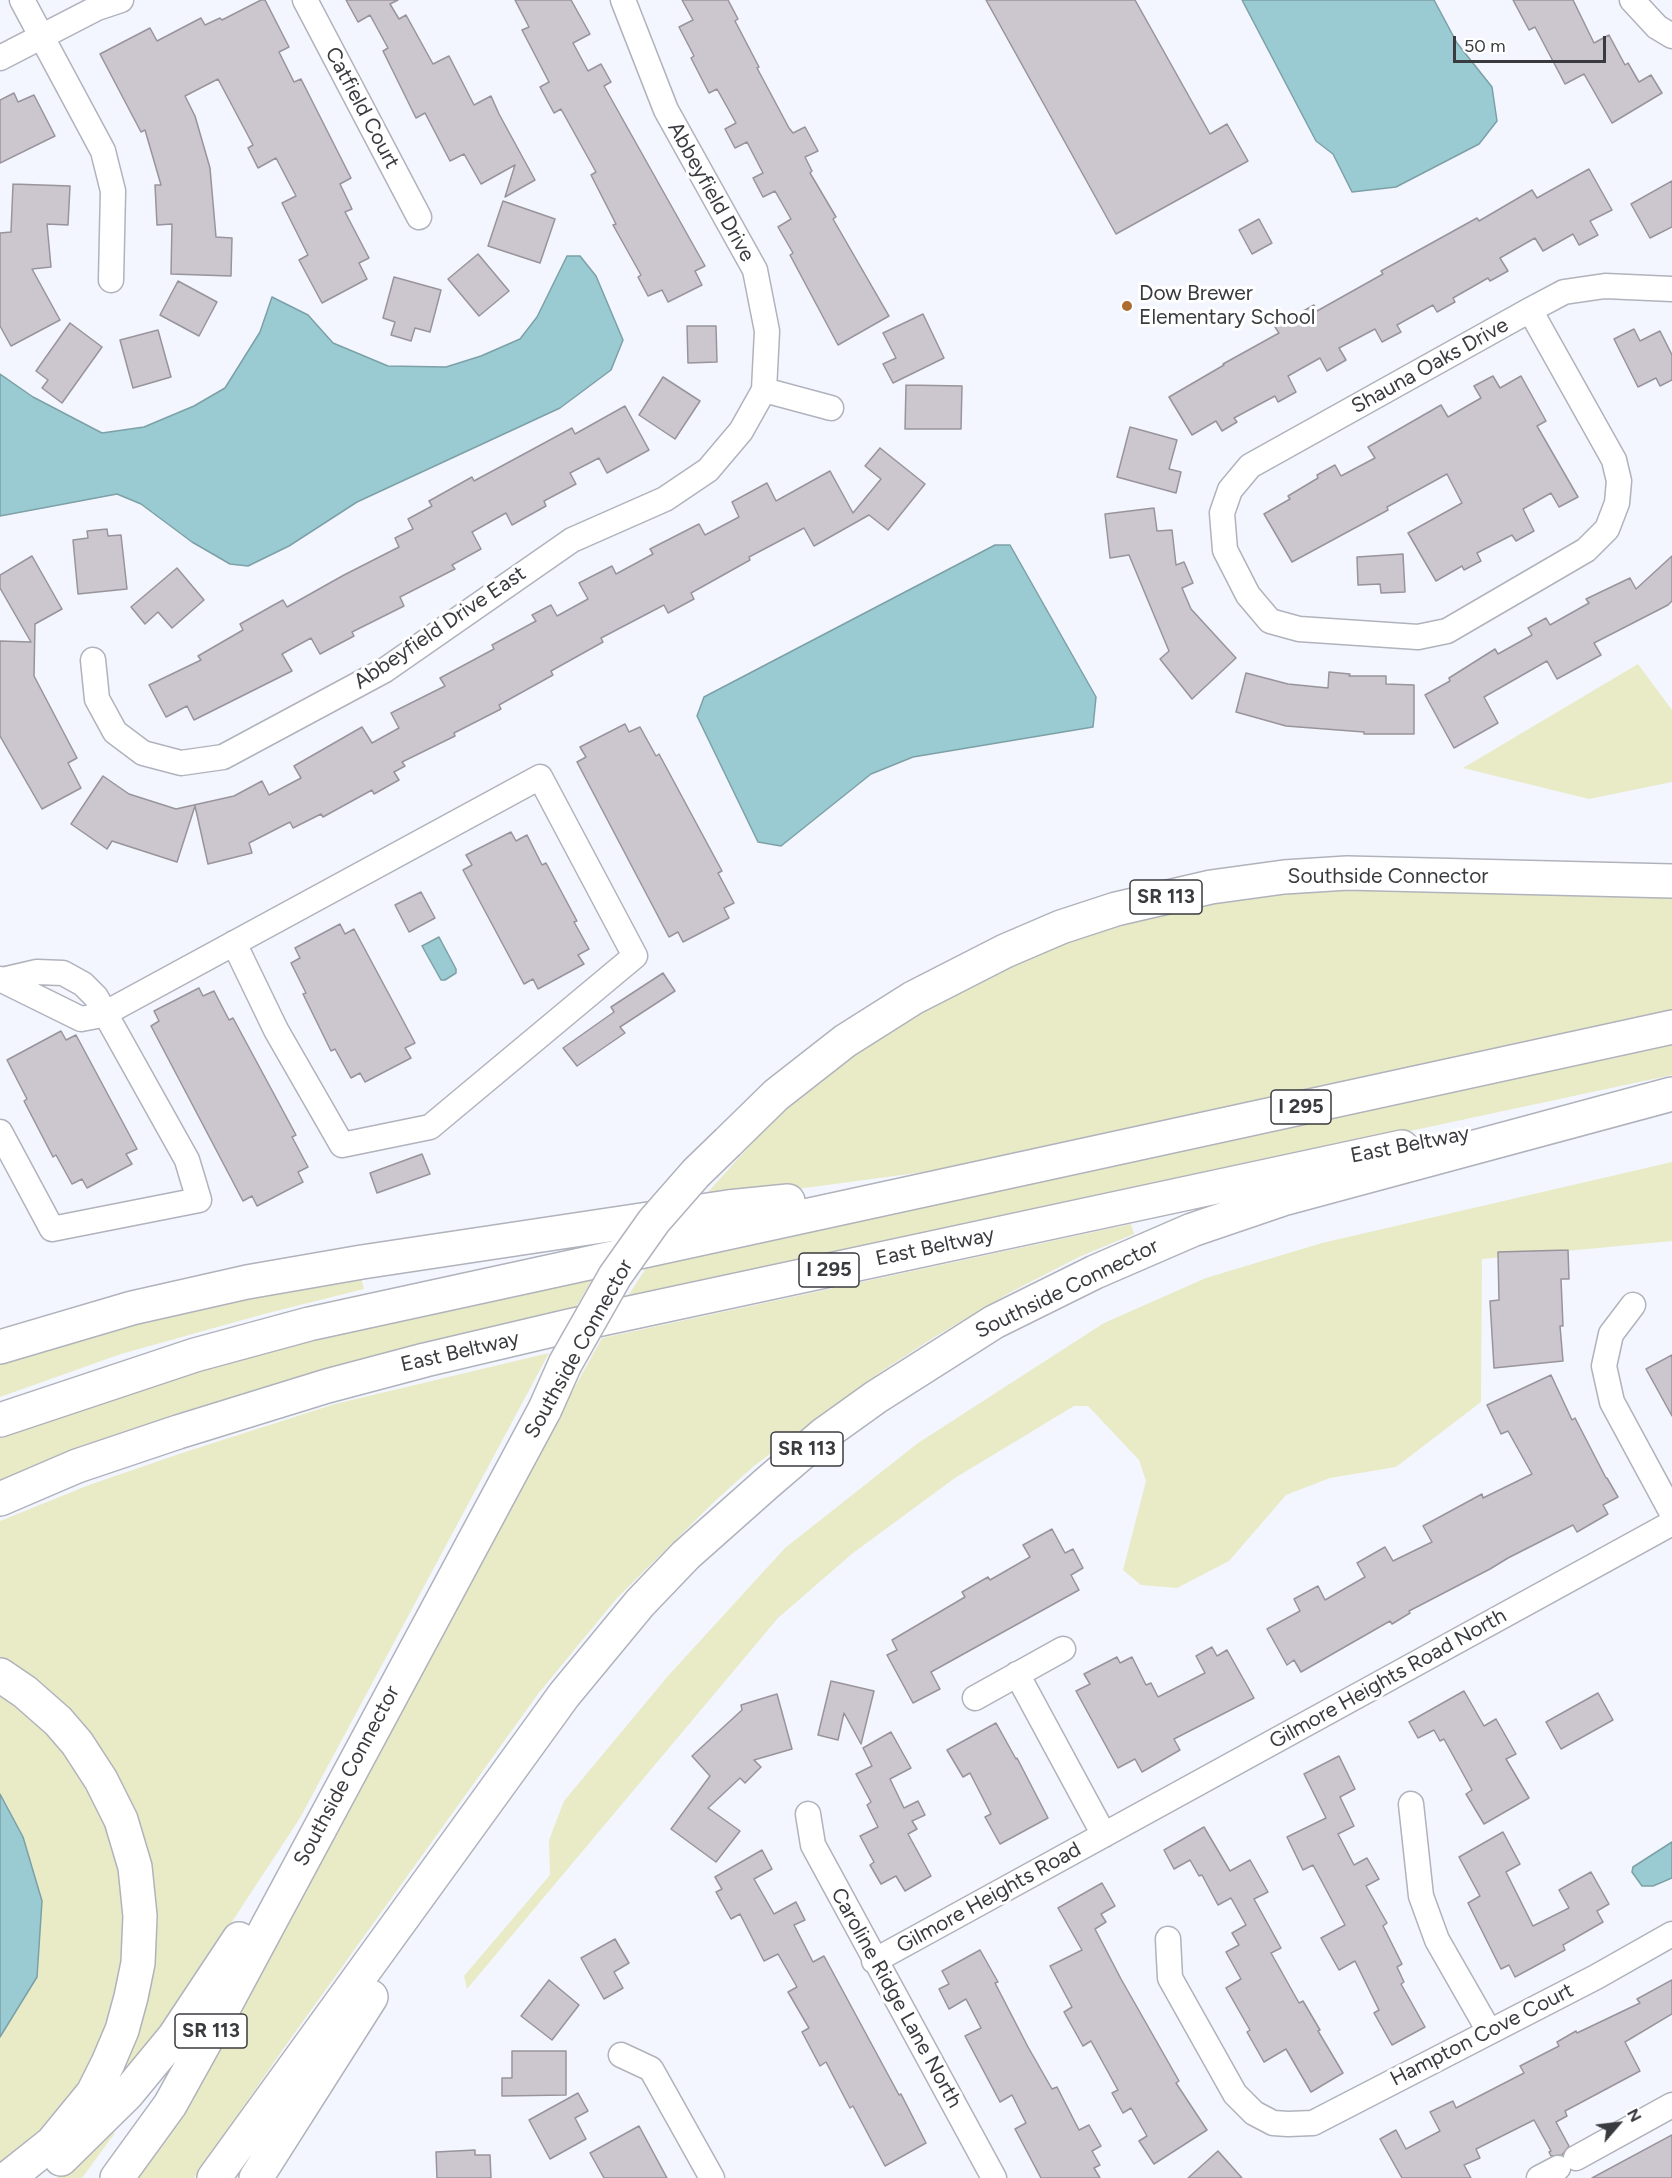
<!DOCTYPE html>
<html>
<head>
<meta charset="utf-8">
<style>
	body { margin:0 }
	#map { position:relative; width:1672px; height:2178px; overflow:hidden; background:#f3f6ff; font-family:Figtree,sans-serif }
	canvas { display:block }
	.north { position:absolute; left:1588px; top:2094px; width:60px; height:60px; -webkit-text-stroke:4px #fff; paint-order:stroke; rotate:62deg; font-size:16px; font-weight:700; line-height:24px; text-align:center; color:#3a3b3f }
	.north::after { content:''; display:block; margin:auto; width:21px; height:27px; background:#3a3b3f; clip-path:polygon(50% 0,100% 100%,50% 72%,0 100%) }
	.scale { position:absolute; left:1453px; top:36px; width:153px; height:27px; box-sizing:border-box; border:3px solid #3a3b3f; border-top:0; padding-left:8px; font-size:18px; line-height:21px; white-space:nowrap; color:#3a3b3f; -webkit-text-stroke:4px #fff; paint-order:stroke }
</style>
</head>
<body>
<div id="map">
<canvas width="1672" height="2178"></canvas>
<div class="north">N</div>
<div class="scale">50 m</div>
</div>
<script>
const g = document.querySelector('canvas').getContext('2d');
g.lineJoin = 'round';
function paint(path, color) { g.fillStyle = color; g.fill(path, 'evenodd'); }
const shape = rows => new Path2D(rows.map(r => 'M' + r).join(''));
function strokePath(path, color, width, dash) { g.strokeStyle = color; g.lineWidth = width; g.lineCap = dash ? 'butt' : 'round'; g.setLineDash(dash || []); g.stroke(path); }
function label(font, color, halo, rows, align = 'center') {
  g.font = font + ' Figtree,sans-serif'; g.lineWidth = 6; g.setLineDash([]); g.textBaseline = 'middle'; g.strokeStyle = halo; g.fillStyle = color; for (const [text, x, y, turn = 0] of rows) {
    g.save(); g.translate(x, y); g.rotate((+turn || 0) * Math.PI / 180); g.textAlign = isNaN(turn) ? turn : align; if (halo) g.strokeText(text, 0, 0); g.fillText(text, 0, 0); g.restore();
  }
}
const green = shape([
	[1638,664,1672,710,1672,782,1589,799,1463,768],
	[1316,888,1672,895,1672,1013,1021,1156,932,1171,699,1202,772,1121,854,1055,894,1027,1015,961,1117,923,1207,902],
	[1672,1039,1672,1075,1265,1162,622,1305,650,1262],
	[1672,1162,1672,1241,1482,1259,1481,1402,1396,1467,1330,1478,1286,1495,1229,1561,1177,1588,1141,1585,1123,1570,1146,1481,1139,1460,1088,1406,1074,1406,955,1478,853,1553,778,1618,467,1989,464,1976,550,1875,549,1840,564,1801,668,1676,785,1548,918,1443,1104,1323,1206,1278,1322,1243],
	[1131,1224,1134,1234,1079,1257,1011,1292,933,1338,882,1371,754,1466,715,1501,617,1598,538,1694,286,2045,194,2178,134,2178,602,1338],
	[359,1270,364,1289,264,1314,121,1354,0,1397,0,1354],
	[594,1276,572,1314,0,1482,0,1432,126,1389,315,1338],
	[549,1353,300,1818,165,2024,130,2067,119,2067,147,1872,0,1662,0,1521,89,1485,182,1453,335,1404],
	[0,1687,58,1736,115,1836,129,1954,93,2070,43,2132,0,2166,0,2037,37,1977,23,1837,0,1794],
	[109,2130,115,2133,82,2178,56,2178]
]);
const water = shape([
	[1242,0,1434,0,1457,43,1492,87,1497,121,1479,144,1396,187,1352,192,1333,154,1316,141,1242,0],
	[567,256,580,256,596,276,623,340,611,370,560,408,357,502,289,546,248,566,230,564,192,542,141,504,117,494,0,516,0,374,33,397,102,433,144,427,194,406,225,388,260,332,272,297,308,315,333,343,388,366,446,367,481,356,520,339,537,317,567,256],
	[995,545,1010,545,1096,697,1093,727,913,757,871,774,781,846,758,842,697,716,704,697,995,545],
	[439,937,456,969,456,973,445,980,441,980,422,946,439,937],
	[0,1794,23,1837,42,1901,37,1977,0,2037,0,1794],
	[1672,1842,1672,1878,1653,1886,1642,1886,1632,1872,1633,1867,1672,1842]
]);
const building = shape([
	[261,0,265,0,289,47,279,52,294,82,301,79,351,178,340,184,352,209,345,212,369,258,359,263,367,279,322,303,299,260,308,255,282,203,296,196,276,158,258,168,248,148,253,145,218,79,185,96,195,116,210,168,216,237,232,238,231,276,171,274,172,224,157,225,155,185,161,185,145,130,141,132,100,54,150,28,157,41,201,18,205,25,220,18,222,20,261,0],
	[346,0,398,0,390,4,399,19,406,15,433,64,449,56,474,105,491,96,499,114,535,180,505,197,515,165,481,184,464,154,450,161,425,113,416,118,383,51,388,48,370,15,358,22,346,0],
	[515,0,571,0,590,34,573,43,588,71,601,64,611,82,604,86,705,266,695,271,702,285,668,302,662,290,648,296,638,277,641,275,613,225,616,224,591,175,596,172,561,109,554,113,540,87,549,82,522,30,529,27,515,0],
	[682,0,728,0,738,19,735,21,759,67,757,68,789,128,793,133,805,127,818,151,805,157,812,171,810,173,836,217,833,219,889,316,838,345,790,255,793,253,778,227,791,219,775,191,763,197,753,178,763,173,747,142,735,148,725,129,736,123,717,89,709,93,691,58,694,56,679,27,693,20,682,0],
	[986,0,1135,0,1210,134,1227,124,1248,161,1116,234,986,0],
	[1513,0,1573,0,1594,43,1609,35,1625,65,1628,63,1639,82,1651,75,1662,93,1612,123,1584,74,1565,84,1535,27,1529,30,1513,0],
	[14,93,18,102,34,95,55,136,0,163,0,100,14,93],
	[1589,169,1612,210,1590,221,1598,235,1579,245,1573,234,1543,251,1535,238,1500,258,1508,271,1490,281,1488,278,1453,298,1455,302,1437,312,1433,305,1397,325,1401,332,1382,342,1375,329,1339,348,1346,360,1327,371,1320,358,1288,376,1296,392,1278,402,1275,396,1234,418,1237,422,1222,431,1216,421,1192,435,1169,397,1224,365,1223,364,1279,333,1275,327,1314,305,1317,311,1383,274,1381,271,1477,218,1479,221,1532,190,1537,198,1589,169],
	[1672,181,1672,227,1650,238,1631,204,1672,181],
	[13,184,70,186,68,225,47,224,51,267,32,269,60,320,11,346,0,326,0,233,11,232,13,184],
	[503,201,555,219,540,263,488,246,503,201],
	[1259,219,1272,243,1252,254,1239,230,1259,219],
	[478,254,509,291,479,316,448,279,478,254],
	[394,277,441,290,430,332,415,328,411,341,391,335,395,322,383,318,394,277],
	[178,281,217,302,199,336,160,315,178,281],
	[923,314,944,358,893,383,883,364,896,358,883,333,923,314],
	[70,323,102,347,62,403,42,388,48,380,36,371,70,323],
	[687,326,716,326,717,362,688,363,687,326],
	[1634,329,1640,341,1660,331,1672,355,1672,380,1660,386,1656,378,1638,387,1614,339,1634,329],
	[158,330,171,377,133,388,120,340,158,330],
	[1493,376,1500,388,1521,376,1546,421,1537,426,1578,497,1559,507,1551,493,1523,509,1534,531,1516,541,1512,535,1477,553,1481,561,1464,570,1462,566,1436,581,1408,533,1462,503,1447,474,1387,507,1388,510,1292,562,1264,514,1290,499,1288,496,1318,478,1317,475,1335,465,1341,476,1375,458,1368,447,1441,405,1448,417,1481,398,1474,386,1493,376],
	[663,377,700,401,675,439,639,415,663,377],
	[906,385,962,386,961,429,905,429,906,385],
	[625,406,649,450,607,473,599,458,570,473,576,484,544,501,546,506,512,525,506,513,472,532,481,549,452,565,455,569,400,597,404,606,352,632,354,636,320,654,311,638,282,654,292,671,194,720,187,706,166,717,149,685,201,660,198,656,243,630,240,624,272,606,283,600,287,607,344,575,399,547,395,538,413,529,408,519,432,506,429,501,472,477,474,481,572,428,575,434,625,406],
	[1130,427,1177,440,1169,469,1181,472,1176,493,1117,477,1130,427],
	[880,448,925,484,888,530,869,515,814,546,804,528,749,557,750,560,691,593,694,599,668,613,664,605,601,638,603,642,551,671,553,675,499,705,501,709,454,733,455,736,402,762,405,766,394,772,399,780,374,794,372,790,323,817,321,814,293,828,290,822,249,843,252,853,208,864,195,806,177,862,112,841,107,849,71,824,103,776,129,794,176,809,234,796,262,781,269,795,301,778,294,766,362,727,372,743,399,728,391,713,445,686,440,678,494,649,492,645,536,621,532,615,551,605,557,616,588,599,579,583,612,566,616,574,653,554,650,549,699,524,705,535,739,517,732,502,767,483,776,501,830,471,853,513,881,479,865,466,880,448],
	[1154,508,1157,531,1172,530,1176,565,1184,562,1193,583,1182,588,1191,609,1236,658,1192,699,1160,659,1169,651,1129,555,1110,558,1105,514,1154,508],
	[107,529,108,536,121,535,127,589,78,594,73,540,88,538,87,531,107,529],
	[1403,554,1405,592,1381,593,1380,584,1358,585,1357,557,1403,554],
	[32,556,62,609,35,624,34,676,77,758,68,763,81,788,42,809,0,736,0,641,31,642,0,588,0,575,32,556],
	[1672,556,1672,601,1668,605,1594,643,1601,655,1557,679,1547,661,1484,697,1498,723,1454,748,1425,695,1450,681,1449,678,1495,649,1498,654,1532,635,1528,628,1546,618,1550,625,1589,603,1586,599,1630,578,1636,589,1672,556],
	[177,568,204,600,172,628,158,612,145,624,131,607,177,568],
	[1329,672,1350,674,1349,676,1386,676,1386,684,1414,685,1414,734,1364,734,1364,732,1286,726,1236,712,1246,673,1288,684,1328,688,1329,672],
	[625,724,629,732,640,727,656,756,659,754,722,871,718,873,734,903,724,908,729,918,683,942,678,932,669,937,577,762,586,757,580,747,625,724],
	[511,832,516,841,527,835,542,865,546,863,577,921,574,922,589,949,578,955,584,964,538,989,533,979,524,984,463,870,472,865,466,855,511,832],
	[421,892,435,918,409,932,395,905,421,892],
	[340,924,345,934,354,929,415,1043,405,1048,411,1058,365,1082,360,1073,351,1078,335,1049,331,1051,303,994,306,993,291,963,300,958,295,948,340,924],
	[663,973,675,991,620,1027,625,1033,577,1066,563,1048,614,1012,611,1007,663,973],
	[199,988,203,996,214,991,229,1020,233,1018,296,1135,292,1137,308,1167,298,1172,303,1182,257,1206,252,1196,243,1201,151,1026,159,1021,154,1011,199,988],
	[61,1031,66,1040,76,1035,137,1149,126,1154,132,1164,87,1188,82,1179,72,1184,56,1155,53,1157,24,1101,27,1099,7,1060,61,1031],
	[422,1154,430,1174,377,1193,370,1173,422,1154],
	[1568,1250,1569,1279,1561,1279,1563,1326,1560,1326,1563,1361,1494,1368,1490,1301,1499,1300,1498,1252,1568,1250],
	[1672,1355,1672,1416,1646,1369,1672,1355],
	[1551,1375,1572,1420,1575,1418,1606,1478,1607,1478,1618,1497,1603,1505,1608,1514,1577,1532,1573,1525,1508,1558,1490,1569,1409,1611,1410,1613,1392,1624,1390,1621,1301,1672,1294,1660,1287,1665,1267,1629,1300,1611,1294,1599,1318,1586,1325,1600,1365,1577,1357,1563,1385,1547,1393,1561,1432,1542,1423,1526,1482,1494,1483,1498,1532,1474,1508,1431,1501,1434,1487,1405,1551,1375],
	[1052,1529,1065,1553,1073,1549,1083,1568,1071,1575,1079,1590,931,1672,940,1689,913,1703,887,1655,897,1650,892,1640,965,1597,962,1592,988,1577,990,1580,1030,1557,1023,1545,1052,1529],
	[1212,1647,1217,1656,1227,1650,1254,1698,1174,1739,1180,1750,1142,1772,1135,1759,1118,1768,1076,1691,1090,1684,1084,1674,1117,1657,1120,1663,1132,1657,1146,1685,1151,1683,1158,1697,1205,1673,1196,1656,1212,1647],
	[831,1681,874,1691,861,1744,844,1713,838,1740,818,1735,831,1681],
	[1464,1691,1484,1726,1496,1719,1516,1754,1506,1759,1529,1798,1484,1824,1466,1794,1472,1790,1444,1739,1440,1741,1434,1730,1418,1738,1409,1722,1464,1691],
	[1598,1693,1613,1720,1561,1749,1546,1722,1598,1693],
	[777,1694,792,1749,754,1760,761,1767,745,1783,740,1778,708,1808,740,1831,716,1862,671,1829,710,1776,692,1756,742,1710,741,1705,777,1694],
	[996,1723,1016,1759,1017,1758,1048,1818,1000,1844,985,1817,991,1814,970,1773,963,1777,947,1750,996,1723],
	[891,1732,911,1768,890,1779,904,1808,918,1801,925,1815,912,1821,917,1829,908,1834,931,1876,905,1891,896,1876,881,1884,870,1865,874,1862,860,1836,878,1827,867,1805,871,1802,856,1774,872,1766,863,1748,891,1732],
	[1339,1756,1355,1789,1340,1797,1354,1826,1338,1834,1354,1865,1367,1858,1379,1879,1366,1886,1387,1923,1383,1926,1402,1964,1397,1967,1404,1982,1401,1984,1425,2027,1392,2045,1374,2013,1379,2010,1355,1961,1339,1970,1321,1938,1345,1925,1313,1865,1303,1870,1287,1837,1326,1818,1304,1774,1339,1756],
	[1204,1827,1230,1871,1250,1860,1268,1892,1254,1899,1281,1948,1271,1953,1299,2003,1303,2001,1320,2030,1318,2031,1343,2073,1311,2092,1286,2049,1264,2062,1247,2032,1250,2030,1226,1988,1241,1979,1226,1952,1239,1945,1232,1933,1246,1925,1231,1898,1218,1905,1202,1875,1199,1876,1190,1860,1174,1869,1164,1850,1204,1827],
	[1503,1832,1520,1864,1506,1872,1533,1926,1569,1908,1559,1890,1591,1872,1609,1904,1597,1911,1603,1922,1563,1945,1565,1950,1515,1977,1509,1965,1501,1969,1468,1903,1480,1896,1459,1857,1503,1832],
	[762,1850,772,1869,754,1879,774,1914,796,1902,805,1920,794,1925,813,1962,824,1956,899,2095,901,2094,926,2143,885,2166,853,2106,850,2108,826,2062,820,2066,802,2032,809,2028,788,1992,797,1987,778,1954,764,1961,740,1914,731,1919,716,1892,722,1889,715,1877,762,1850],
	[1102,1883,1115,1906,1101,1914,1106,1922,1095,1929,1121,1979,1179,2081,1176,2083,1207,2130,1154,2164,1139,2141,1147,2136,1131,2108,1123,2113,1112,2093,1118,2090,1091,2041,1083,2046,1064,2012,1072,2007,1050,1966,1082,1950,1058,1908,1102,1883],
	[615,1939,629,1963,614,1972,623,1988,604,1999,581,1958,615,1939],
	[980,1950,998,1982,995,1983,1028,2047,1052,2089,1057,2087,1079,2130,1089,2125,1101,2146,1092,2151,1100,2165,1094,2168,1100,2178,1041,2178,1015,2129,1026,2123,1012,2095,1000,2102,965,2036,981,2028,966,1999,949,2009,939,1989,949,1984,942,1971,980,1950],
	[549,1980,579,2005,552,2040,521,2016,549,1980],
	[1672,1980,1672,2014,1625,2042,1640,2071,1565,2111,1567,2116,1556,2122,1569,2146,1562,2155,1551,2156,1549,2152,1551,2151,1534,2120,1476,2149,1480,2158,1464,2165,1471,2178,1402,2178,1380,2139,1396,2130,1406,2149,1440,2131,1430,2112,1453,2101,1456,2108,1524,2073,1520,2066,1559,2046,1557,2042,1576,2031,1577,2033,1640,2003,1637,1999,1672,1980],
	[512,2051,566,2051,566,2095,502,2096,502,2078,512,2078,512,2051],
	[578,2093,588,2111,575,2118,586,2139,550,2159,529,2120,578,2093],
	[639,2126,667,2178,604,2178,590,2153,639,2126],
	[1672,2135,1672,2178,1592,2178,1672,2135],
	[475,2150,475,2155,490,2155,491,2178,437,2178,436,2152,475,2150],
	[1218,2151,1242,2178,1188,2178,1218,2151]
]);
const minor = shape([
	[22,0,103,151,113,191,111,280],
	[305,0,419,217],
	[1632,0,1657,27,1672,36],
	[0,58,97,8,121,0],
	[1530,310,1614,460,1619,481,1617,503,1607,529,1586,550,1447,631,1418,637,1299,629,1270,621,1248,595,1225,550,1222,513,1230,490,1250,466,1530,310,1564,292,1605,286,1672,289],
	[764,390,831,408],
	[93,660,97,699,115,732,143,753,181,763,223,757,385,670,572,540,665,499,708,470,741,431,764,390,767,331,755,270,666,110,623,0],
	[0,979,81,1019,102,1015,540,777,635,956,430,1127,342,1145,276,1030,234,943],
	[0,1132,52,1229,199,1200,187,1160,96,997,83,984,63,973,37,972,2,980],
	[1633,1305,1611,1334,1604,1366,1612,1402,1672,1513],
	[1017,1674,1104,1835],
	[975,1698,1063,1649],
	[1411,1804,1421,1896,1437,1940,1489,2031],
	[808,1814,813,1845,994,2178],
	[1168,1939,1170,1978,1235,2094,1254,2113,1273,2123,1288,2124,1313,2123,1596,1977,1672,1934],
	[874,1961,1672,1523],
	[621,2055,651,2069,712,2178],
	[1576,2158,1672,2105],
	[1539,2178,1558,2168]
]);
const highway = shape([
	[728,1142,776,1095,845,1041,913,998,1005,951,1061,927,1116,909,1211,887,1284,877,1347,873,1672,881],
	[0,1347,132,1308,247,1282,362,1262,728,1207,788,1201],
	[0,1420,195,1355,309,1324,1672,1027],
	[0,1499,77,1466,178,1432,327,1386,425,1360,569,1326,1402,1147],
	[0,1675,25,1692,58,1721,77,1743,101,1780,121,1820,135,1867,140,1916,138,1963,131,1997,122,2030,108,2063,93,2093,52,2143,8,2178],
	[61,2159,127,2094,174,2037,239,1939],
	[117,2178,170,2105,221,2013,545,1409],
	[214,2178,564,1695,640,1603,686,1555,766,1484,823,1435,876,1397,994,1322,1095,1272,1192,1230,1286,1198,1672,1094],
	[256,2178,371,1997]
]);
const highwayBridge = shape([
	[545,1409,565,1364,615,1276,654,1221,696,1173,728,1142]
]);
const markers = [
	[1127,306,6,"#ab6d32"]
];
const shields = [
	[1166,897,72],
	[1301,1107,60],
	[829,1270,60],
	[807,1449,72],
	[211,2031,72]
];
const shieldNames = [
	["SR 113",1166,897],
	["I 295",1301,1107],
	["I 295",829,1270],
	["SR 113",807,1449],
	["SR 113",211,2031]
];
const streetNames = [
	["Catfield Court",362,108,62],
	["Abbeyfield Drive",711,192,61],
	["Shauna Oaks Drive",1430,366,-29],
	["Abbeyfield Drive East",440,628,-34],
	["Southside Connector",1388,877],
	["East Beltway",1410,1145,-11],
	["East Beltway",935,1247,-12],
	["Southside Connector",1067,1289,-26],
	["Southside Connector",579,1349,-61],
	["East Beltway",460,1352,-13],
	["Gilmore Heights Road North",1388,1679,-29],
	["Southside Connector",347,1776,-62],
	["Gilmore Heights Road",989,1898,-29],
	["Caroline Ridge Lane North",896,1998,61],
	["Hampton Cove Court",1482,2035,-27]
];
const poiNames = [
	["Dow Brewer",1139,294],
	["Elementary School",1139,318]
];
paint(green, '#e8ebc6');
paint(water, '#9acbd3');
strokePath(water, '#7da0a7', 1.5);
paint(building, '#ccc7cf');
strokePath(building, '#99949b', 1.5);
strokePath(minor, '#b0b3bc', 27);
strokePath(highway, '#b0b3bc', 36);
strokePath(minor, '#fff', 24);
strokePath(highway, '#fff', 33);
strokePath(highwayBridge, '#b0b3bc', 36, []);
strokePath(highwayBridge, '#fff', 33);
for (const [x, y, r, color] of markers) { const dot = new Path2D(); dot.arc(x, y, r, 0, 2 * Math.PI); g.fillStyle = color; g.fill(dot); strokePath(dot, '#fff', 2); }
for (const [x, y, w] of shields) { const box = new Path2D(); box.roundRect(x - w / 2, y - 17, w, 34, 4.5); g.fillStyle = '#fff'; g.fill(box); strokePath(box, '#3a3b3f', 1.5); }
label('bold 20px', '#3a3b3f', null, shieldNames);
label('21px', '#3a3b3f', '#fff', streetNames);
label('21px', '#3a3b3f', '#fff', poiNames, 'left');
</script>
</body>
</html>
